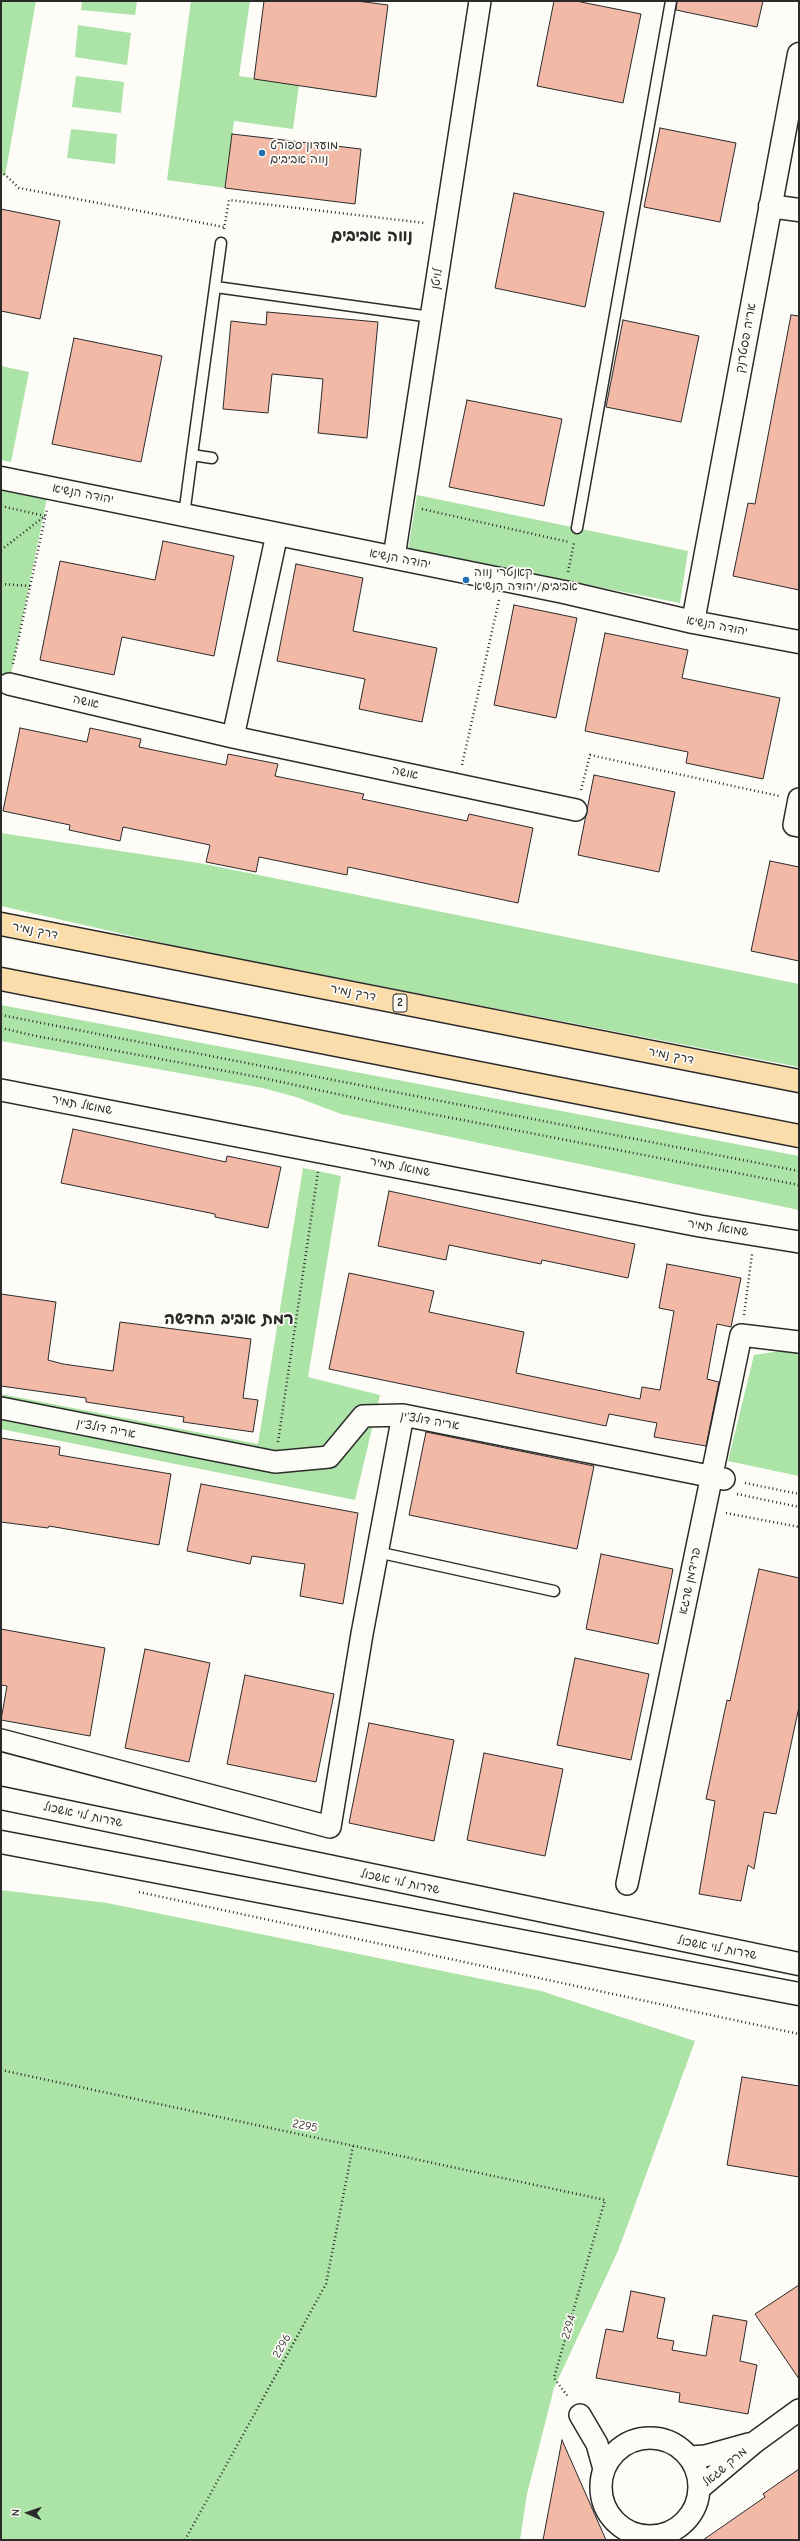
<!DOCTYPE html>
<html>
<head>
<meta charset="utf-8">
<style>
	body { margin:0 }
	#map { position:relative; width:800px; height:2541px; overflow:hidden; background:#fdfcf7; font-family:"Comic Neue",sans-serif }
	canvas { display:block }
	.frame { position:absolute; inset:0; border:2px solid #2b2b2b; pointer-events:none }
	.north { position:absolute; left:8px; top:2493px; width:40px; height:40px; -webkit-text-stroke:3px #fdfcf7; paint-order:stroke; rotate:272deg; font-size:11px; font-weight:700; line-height:16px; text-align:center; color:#2b2b2b }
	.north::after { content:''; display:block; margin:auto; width:14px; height:18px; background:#2b2b2b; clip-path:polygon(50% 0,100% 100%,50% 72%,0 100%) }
</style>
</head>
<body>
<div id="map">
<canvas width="800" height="2541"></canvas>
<div class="frame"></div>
<div class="north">N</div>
</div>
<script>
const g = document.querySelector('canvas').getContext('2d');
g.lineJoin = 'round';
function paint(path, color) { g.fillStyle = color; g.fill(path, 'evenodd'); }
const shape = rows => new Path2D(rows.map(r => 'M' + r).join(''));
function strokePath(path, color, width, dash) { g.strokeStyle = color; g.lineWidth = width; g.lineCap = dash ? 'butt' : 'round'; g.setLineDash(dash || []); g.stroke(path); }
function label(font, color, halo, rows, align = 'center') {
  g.font = font + ' "Comic Neue","Playpen Sans Hebrew",sans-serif'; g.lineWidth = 3.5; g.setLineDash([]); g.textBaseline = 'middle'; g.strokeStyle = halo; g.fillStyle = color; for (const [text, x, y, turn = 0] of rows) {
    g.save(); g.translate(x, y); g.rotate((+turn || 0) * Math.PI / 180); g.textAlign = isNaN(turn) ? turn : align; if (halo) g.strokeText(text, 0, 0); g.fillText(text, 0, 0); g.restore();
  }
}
const green = shape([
	[1,1,36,1,5,176,1,175],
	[82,1,137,1,135,15,81,10],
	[191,1,250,1,239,76,299,85,293,129,234,121,225,188,167,180],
	[78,25,131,33,127,65,75,57],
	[76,76,124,82,121,113,72,107],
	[71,129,117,134,115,164,67,158],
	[1,366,29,372,11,462,1,460],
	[1,488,47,498,9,684,1,683],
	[417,495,688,551,680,603,408,550],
	[1,833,199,863,799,984,799,1067,188,949,1,906],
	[1,1005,799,1156,799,1210,341,1114,296,1097,263,1088,1,1041],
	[303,1168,341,1176,308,1377,380,1395,355,1500,1,1429,1,1394,258,1444],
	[787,1350,799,1352,799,1476,728,1461,754,1355],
	[1,1890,107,1903,541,1991,695,2041,618,2251,554,2388,527,2494,520,2540,1,2540]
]);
const building = shape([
	[264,1,357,1,388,5,376,97,254,79,264,1],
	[554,1,576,1,641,14,623,103,537,86,554,1],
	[677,1,763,1,757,27,676,10,677,1],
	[660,128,736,143,720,222,644,207,660,128],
	[232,134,361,149,355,204,225,188,232,134],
	[514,193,604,212,585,307,495,288,514,193],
	[1,209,60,221,40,319,1,311,1,209],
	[267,312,378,322,367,438,318,433,323,379,272,374,268,413,223,409,231,321,266,325,267,312],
	[791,315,799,316,799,590,733,576,748,503,755,504,791,315],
	[623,320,699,336,681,422,606,407,623,320],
	[74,338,162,356,141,462,52,444,74,338],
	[467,400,562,419,544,506,449,487,467,400],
	[163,541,234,556,214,656,122,637,114,675,40,660,60,561,155,580,163,541],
	[296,564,363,578,353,631,437,648,422,722,359,709,365,679,277,661,296,564],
	[514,605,577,618,556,718,494,705,514,605],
	[605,633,688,650,682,678,780,698,763,779,686,763,688,752,585,731,605,633],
	[20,728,87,742,90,728,141,739,139,747,226,765,228,754,278,764,275,776,364,794,362,799,467,821,469,814,533,828,518,903,348,867,347,875,259,857,256,872,206,862,210,845,123,827,120,841,69,830,70,825,3,811,20,728],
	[594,775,675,792,659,872,578,855,594,775],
	[770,861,799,867,799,961,751,951,770,861],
	[73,1129,226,1162,227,1156,281,1167,268,1228,215,1217,215,1214,61,1183,73,1129],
	[389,1191,635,1244,628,1278,542,1260,541,1264,449,1245,446,1260,378,1246,389,1191],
	[667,1264,741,1278,731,1327,717,1324,707,1379,719,1382,706,1446,654,1437,657,1423,609,1414,606,1426,329,1369,349,1273,434,1291,429,1312,524,1332,516,1373,640,1399,642,1387,660,1390,674,1311,659,1308,667,1264],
	[1,1294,56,1302,48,1360,63,1364,113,1371,120,1322,251,1339,243,1398,258,1400,253,1432,183,1422,184,1417,86,1402,86,1398,1,1386,1,1294],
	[426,1432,594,1466,577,1549,409,1515,426,1432],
	[1,1438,60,1447,59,1455,171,1474,159,1545,49,1526,48,1528,1,1522,1,1438],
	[201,1484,358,1513,343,1604,300,1596,305,1564,252,1556,250,1564,187,1551,201,1484],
	[601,1554,673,1569,658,1644,586,1629,601,1554],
	[759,1569,799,1578,799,1707,776,1814,764,1812,754,1869,748,1865,741,1901,699,1894,715,1801,706,1799,727,1700,730,1701,759,1569],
	[1,1629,105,1648,90,1736,1,1720,7,1686,1,1685,1,1629],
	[145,1649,210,1663,189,1762,125,1748,145,1649],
	[575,1658,649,1674,631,1760,557,1745,575,1658],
	[245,1675,334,1694,316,1782,227,1764,245,1675],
	[369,1723,454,1740,434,1841,349,1823,369,1723],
	[484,1753,563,1769,545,1856,467,1840,484,1753],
	[742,2077,799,2086,799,2177,727,2165,742,2077],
	[799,2285,799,2379,755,2314,799,2285],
	[631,2291,665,2298,657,2338,674,2341,672,2350,706,2356,713,2315,747,2321,740,2361,757,2365,748,2414,679,2402,680,2393,596,2378,606,2329,623,2332,631,2291],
	[562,2440,606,2540,543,2540,562,2440],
	[799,2469,799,2540,703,2540,765,2497,763,2494,799,2469]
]);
const path = shape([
	[1,171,19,188,224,227],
	[224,229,229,200,425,223],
	[1,506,45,516],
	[422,509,569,542],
	[1,550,45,516],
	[568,572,574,543],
	[1,584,31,586],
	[13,664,47,509],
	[462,765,499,600],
	[581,790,590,755,779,796],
	[1,1015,799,1171],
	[1,1028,36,1036,258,1077,416,1111,799,1185],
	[744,1315,752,1254],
	[278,1442,318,1172],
	[745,1483,799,1494],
	[737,1494,799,1507],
	[726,1513,799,1527],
	[139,1892,799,2034],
	[1,2070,605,2200,554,2378,569,2398],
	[185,2540,326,2284,353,2146]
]);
const lane = shape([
	[216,287,431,317],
	[192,455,221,243],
	[184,515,192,455,212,458],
	[577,528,671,1],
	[377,1552,554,1591]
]);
const street = shape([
	[394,557,480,1],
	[9,684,233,737,576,810],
	[233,737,277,534],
	[799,799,794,825,799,826],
	[1,1090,700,1226,799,1242],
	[1,1408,275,1462,329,1457,363,1416,403,1415,724,1479],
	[1,1740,330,1827,362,1634,403,1415],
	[627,1884,741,1335,799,1342],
	[580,2415,597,2444,604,2469],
	'601 2487a49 49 0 1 1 98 0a49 49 0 1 1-98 0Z',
	[690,2457,705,2456,748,2444],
	[700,2488,755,2442,799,2410]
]);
const secondary = shape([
	[770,206,799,210],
	[1,478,564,592,693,622,799,642],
	[693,622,799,54],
	[1,1798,799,1964],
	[1,1842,799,1994]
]);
const highway = shape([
	[1,924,799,1081],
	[1,979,799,1136]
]);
const markers = [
	[262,153,4,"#1f6fb2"],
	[466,580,4,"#1f6fb2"]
];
const shields = [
	[400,1003,14]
];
const shieldNames = [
	["2",400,1003]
];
const poiNames = [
	["מועדון ספורט",270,146],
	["נווה אביבים",270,160],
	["קאנטרי נווה",474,573],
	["אביבים/יהודה הנשיא",474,587]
];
const streetNames = [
	["לויטן",437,279,-81],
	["אריה פסטרנק",746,338,-80],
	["יהודה הנשיא",83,494,11],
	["יהודה הנשיא",400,559,11],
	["יהודה הנשיא",717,626,11],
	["אושה",86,702,13],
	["אושה",405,773,12],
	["דרך נמיר",35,931,11],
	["דרך נמיר",353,993,11],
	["דרך נמיר",671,1056,11],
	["שמואל תמיר",82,1105,11],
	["שמואל תמיר",400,1167,11],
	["שמואל תמיר",718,1228,8],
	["אריה דולצ'ין",430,1421,10],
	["אריה דולצ'ין",106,1429,11],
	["פרידמן שרגא",690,1581,-78],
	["שדרות לוי אשכול",83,1815,12],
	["שדרות לוי אשכול",400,1882,12],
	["שדרות לוי אשכול",717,1948,11],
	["2295",305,2126,12],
	["2294",569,2327,-74],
	["2296",282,2346,-61],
	["מרק שגאל",725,2467,-40]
];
const districtNames = [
	["נווה אביבים",372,236],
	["רמת אביב החדשה",229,1319]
];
paint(green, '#ace3a6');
paint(building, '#f1b9a6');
strokePath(building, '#2b2b2b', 1);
strokePath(lane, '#2b2b2b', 13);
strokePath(street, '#2b2b2b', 24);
strokePath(secondary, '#2b2b2b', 25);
strokePath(highway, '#2b2b2b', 25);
strokePath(path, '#2b2b2b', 2.5, [1, 3]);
strokePath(lane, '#fdfcf7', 10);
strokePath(street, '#fdfcf7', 21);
strokePath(secondary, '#fdfcf7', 22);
strokePath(highway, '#faddab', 22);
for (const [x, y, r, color] of markers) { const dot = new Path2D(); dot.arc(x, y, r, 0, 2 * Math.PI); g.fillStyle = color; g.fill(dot); strokePath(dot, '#fdfcf7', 1.5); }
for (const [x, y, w] of shields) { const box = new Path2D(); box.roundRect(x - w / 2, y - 9, w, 18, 3); g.fillStyle = '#fdfcf7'; g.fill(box); strokePath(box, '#2b2b2b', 1); }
label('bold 11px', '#2b2b2b', null, shieldNames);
label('12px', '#2b2b2b', '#fdfcf7', poiNames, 'left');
label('12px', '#2b2b2b', '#fdfcf7', streetNames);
label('bold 16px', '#2b2b2b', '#fdfcf7', districtNames);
</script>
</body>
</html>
